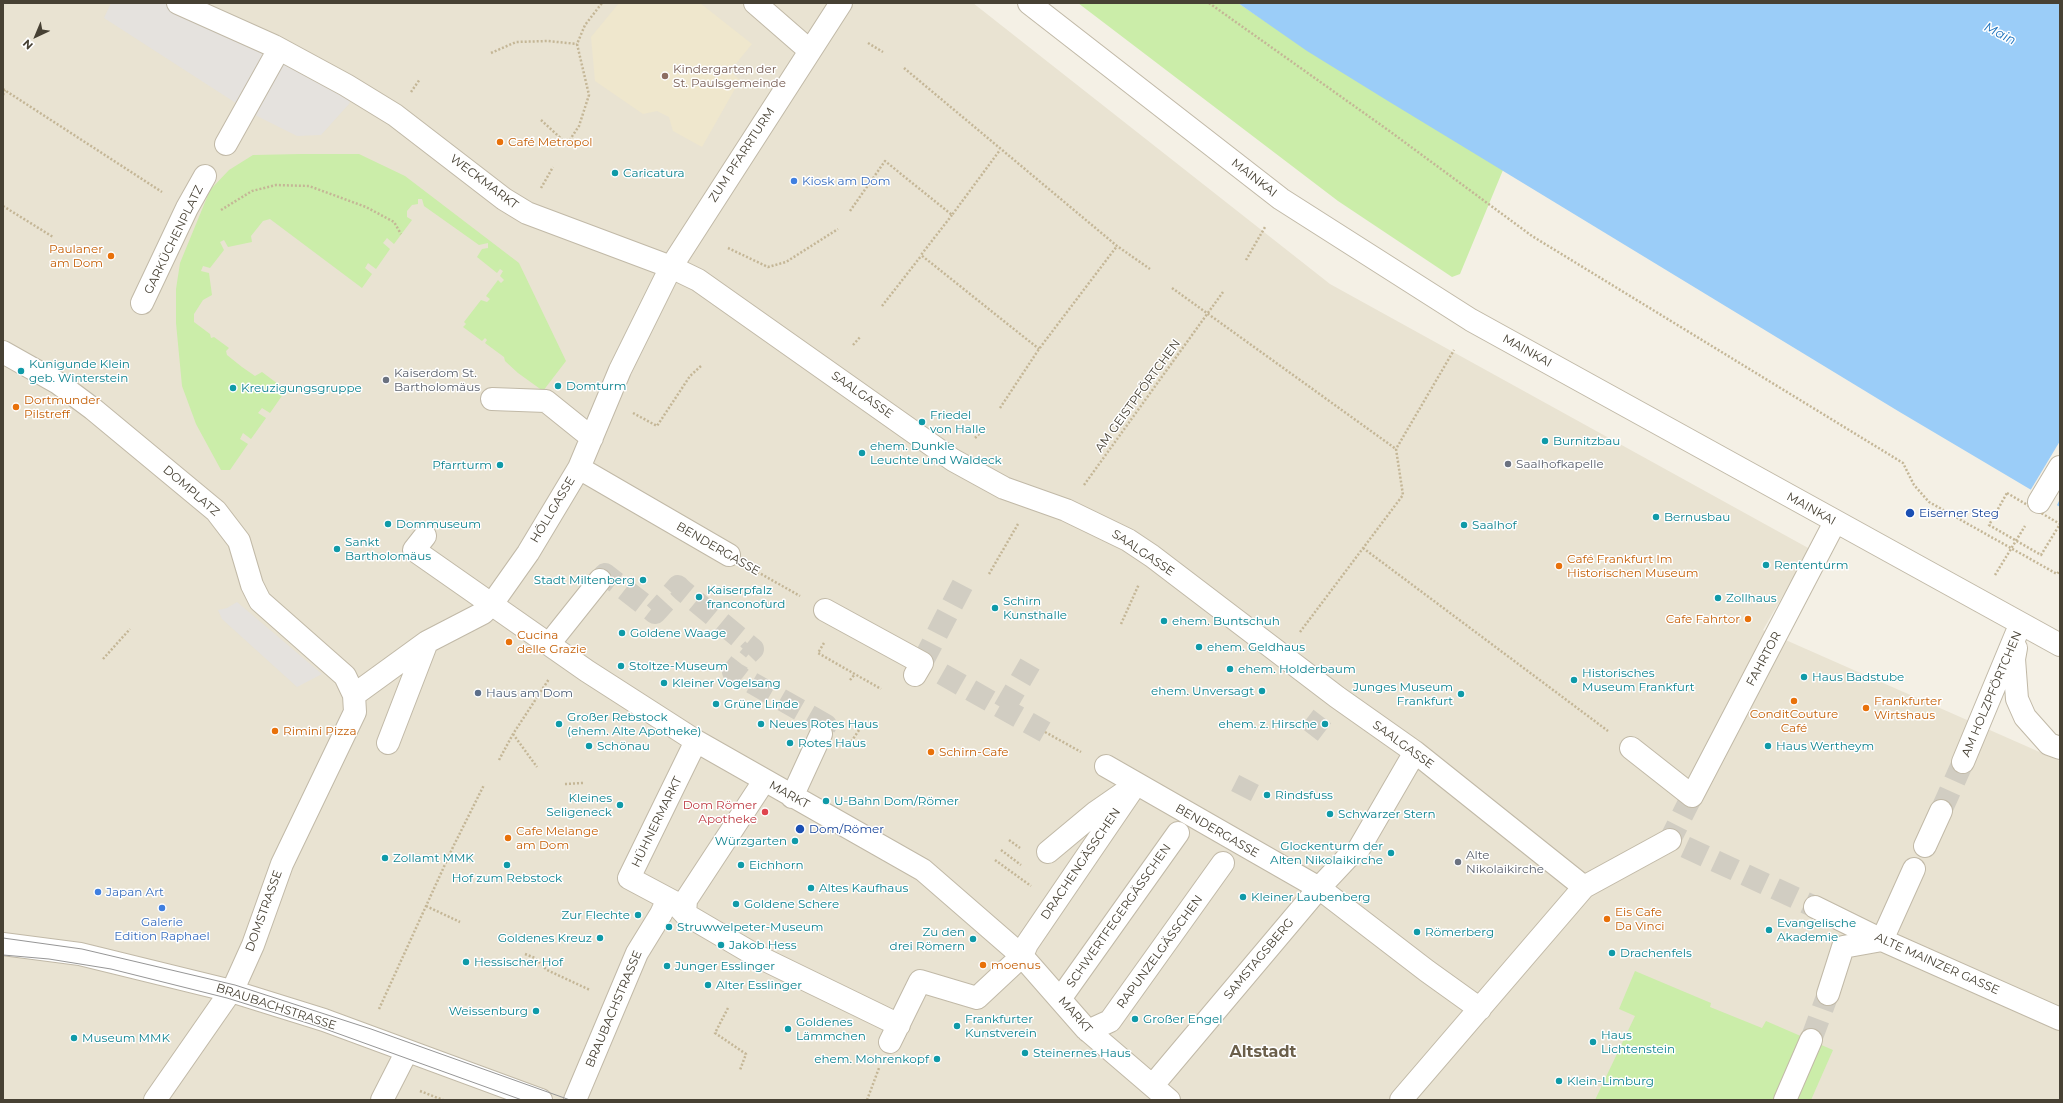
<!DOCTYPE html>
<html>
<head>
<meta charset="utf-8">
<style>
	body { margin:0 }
	#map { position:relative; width:2063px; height:1103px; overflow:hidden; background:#f4f0e5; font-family:Montserrat,sans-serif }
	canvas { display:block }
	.frame { position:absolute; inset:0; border:4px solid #474134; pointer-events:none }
	.north { position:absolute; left:16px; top:16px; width:40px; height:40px; -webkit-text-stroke:3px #fff; paint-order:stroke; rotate:224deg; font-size:11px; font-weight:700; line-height:16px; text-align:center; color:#474134 }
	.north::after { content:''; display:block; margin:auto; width:14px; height:18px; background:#474134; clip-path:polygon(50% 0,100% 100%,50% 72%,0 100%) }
</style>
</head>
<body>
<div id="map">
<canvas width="2063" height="1103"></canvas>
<div class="frame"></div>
<div class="north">N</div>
</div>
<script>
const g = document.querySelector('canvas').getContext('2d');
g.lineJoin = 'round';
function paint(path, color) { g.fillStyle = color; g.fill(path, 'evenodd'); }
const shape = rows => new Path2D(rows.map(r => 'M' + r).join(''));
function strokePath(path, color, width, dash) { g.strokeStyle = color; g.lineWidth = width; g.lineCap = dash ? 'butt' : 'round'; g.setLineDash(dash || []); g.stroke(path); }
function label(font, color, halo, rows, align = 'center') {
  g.font = font + ' Montserrat,sans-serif'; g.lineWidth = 3; g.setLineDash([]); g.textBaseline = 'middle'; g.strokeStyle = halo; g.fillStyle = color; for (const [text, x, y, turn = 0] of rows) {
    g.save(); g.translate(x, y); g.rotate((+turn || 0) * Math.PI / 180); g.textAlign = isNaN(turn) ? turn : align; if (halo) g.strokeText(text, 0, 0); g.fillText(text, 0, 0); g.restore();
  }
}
const residential = shape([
	[3,3,973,3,1330,284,1810,549,1763,630,2060,761,2060,1100,3,1100]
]);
const education = shape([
	[619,3,700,3,752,44,730,71,740,80,702,147,673,131,669,117,657,111,643,114,595,81,591,37]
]);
const green = shape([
	[1078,3,1238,3,1283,33,1503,170,1460,274,1452,277,1338,201],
	[301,154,359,154,405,176,519,263,566,361,543,391,518,373,505,361,504,357,485,343,487,340,485,338,482,341,463,327,466,324,464,322,481,300,487,302,490,299,486,296,498,280,501,283,504,280,500,276,503,271,500,269,497,273,477,257,482,249,488,248,488,243,479,245,424,206,422,199,418,199,418,204,412,205,407,211,407,217,412,220,394,244,387,238,383,243,390,249,376,269,368,263,365,268,372,274,362,288,270,219,263,221,251,236,252,242,228,247,224,240,220,242,224,250,210,268,203,266,201,271,209,273,212,295,203,300,194,314,194,322,210,334,211,338,214,337,229,348,226,351,227,355,242,367,255,376,262,372,286,390,270,413,262,408,258,413,266,418,251,439,243,433,240,439,248,444,230,470,221,470,196,424,182,386,176,323,176,289,180,263,210,190,229,170,253,155],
	[1635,971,1711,1003,1710,1007,1762,1028,1766,1021,1833,1050,1811,1100,1595,1100,1635,1016,1619,1009]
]);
const parking = shape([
	[111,3,178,3,274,46,242,107,104,18],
	[286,52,355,91,349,104,321,135,297,136,255,115],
	[237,602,269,629,322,674,297,687,222,619,218,610,227,608]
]);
const water = shape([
	[1238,3,2060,3,2060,507,1898,411,1388,101,1307,51]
]);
const pier = shape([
	[2060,441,2060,499,2056,507,2030,491]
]);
const minorTunnel = shape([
	[600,580,605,574,655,613,665,602],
	[672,593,678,586,682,590,753,649,748,654],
	[740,663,733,672,826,725,821,734],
	[922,663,966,578],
	[942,674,1045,732],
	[1004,709,1030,664],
	[1309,734,1328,709],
	[1241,796,1249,780],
	[1692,796,1670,840,1815,907],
	[1941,811,1963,762],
	[1811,1040,1828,994]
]);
const path = shape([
	[1209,3,1388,130,1532,236,1903,463,1914,485,1929,502,2057,574,2060,570],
	[868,43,883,52],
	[491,53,516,42,548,41,577,44],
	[904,68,1117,246,1150,269],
	[3,89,162,192],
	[411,92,420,79],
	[3,95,5,90],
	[541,120,567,144,579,126,589,95,577,44,585,25,602,3],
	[541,188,553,167],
	[3,206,53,237],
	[221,210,252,191,276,185,309,186,366,207,394,222,401,234],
	[850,211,885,161,952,215,1000,150],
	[952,215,921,255,1039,349],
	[728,248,768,267,786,262,838,229],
	[1246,260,1265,227],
	[1172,288,1396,449],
	[882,306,921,256],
	[853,345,861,336],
	[1000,408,1039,349,1117,246],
	[633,413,657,426,690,376,701,366],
	[975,438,983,430],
	[1084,485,1223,292],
	[2007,493,2060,524,2041,555,1989,525,2007,493],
	[1363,548,1608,731],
	[754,570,800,596],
	[989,574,1018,524],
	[1995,575,2025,526],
	[1121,624,1139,584],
	[1300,632,1403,495,1396,449,1454,350],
	[824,643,818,653,881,689],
	[103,659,130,629],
	[850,680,855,674],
	[1045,732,1081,752],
	[513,734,537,767],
	[849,745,861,727],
	[499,760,513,734,549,679],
	[565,784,583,783],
	[1009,840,1020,848],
	[1001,850,1021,865],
	[995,860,1031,886],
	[426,906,460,922],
	[525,954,535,958,547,970,590,990],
	[728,1008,715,1033,746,1054,740,1070],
	[379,1009,453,847,484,785],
	[420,1091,443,1100],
	[867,1100,879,1068]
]);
const minor = shape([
	[178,3,274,46,346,85,395,115,504,199,527,213,671,267,698,280,953,460,1004,488,1066,510,1128,540,1152,556,1337,697,1415,752,1584,887],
	[755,3,809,50],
	[1029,3,1281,199,1471,320,2060,645],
	[226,144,279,49],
	[142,303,187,208,205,176],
	[3,352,58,383,93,409,216,511,239,541,252,585,260,601,345,676,354,695,355,712,282,864,253,945,235,985,155,1100],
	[492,399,546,401,592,438],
	[579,468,729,555],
	[2039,502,2060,467],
	[425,536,414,550,587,671,696,741,923,870,1022,956,977,998,920,981,890,1042],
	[825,610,922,663,915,675],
	[549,644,600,580],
	[2016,648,2014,659,2017,699,2025,717,2049,744,2060,748],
	[354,695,427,642,483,613,492,604,528,553,579,468,620,370,671,267,841,3],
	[696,741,629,878,674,902,685,914,755,955,899,1025],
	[388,743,427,642],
	[1631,748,1692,796,1835,522],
	[1963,762,2020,625],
	[1106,766,1319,888,1427,971,1480,1009],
	[1136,784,1027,944,1022,956,1086,1029,1169,1100],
	[792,797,821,734],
	[1925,846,1941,811],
	[1048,852,1096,812,1122,794],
	[1815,907,1882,940,2060,1019],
	[685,914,686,900,764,781],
	[1882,940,1914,869],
	[3,944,80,954,231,991,324,1020,541,1100],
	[1828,994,1843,947,1882,940],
	[1060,999,1178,833],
	[1088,1031,1110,1021,1223,863],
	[1153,1085,1319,888,1349,856,1357,852,1415,752],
	[382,1100,407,1051],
	[575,1100,637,953,661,914,668,899],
	[1401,1100,1584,887,1670,840],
	[1785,1100,1811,1040]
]);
const tram = shape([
	[3,938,82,949,235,985,371,1029,570,1100],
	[3,955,49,959,111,969,227,998,317,1026,522,1100]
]);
const markers = [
	[665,76,4,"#8d6e63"],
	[500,142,4,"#e8710a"],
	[615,173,4,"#0f9aa8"],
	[794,181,4,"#3f7fe0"],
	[111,256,4,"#e8710a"],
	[21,371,4,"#0f9aa8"],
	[386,380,4,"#6b7280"],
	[558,386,4,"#0f9aa8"],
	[233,388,4,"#0f9aa8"],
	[16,407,4,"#e8710a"],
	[922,422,4,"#0f9aa8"],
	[1545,441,4,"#0f9aa8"],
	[862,453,4,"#0f9aa8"],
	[1508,464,4,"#6b7280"],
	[500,465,4,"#0f9aa8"],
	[1910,513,5,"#1a4fb4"],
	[1656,517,4,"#0f9aa8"],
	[388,524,4,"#0f9aa8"],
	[1464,525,4,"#0f9aa8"],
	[337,549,4,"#0f9aa8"],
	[1766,565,4,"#0f9aa8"],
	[1559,566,4,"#e8710a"],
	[643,580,4,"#0f9aa8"],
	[699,597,4,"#0f9aa8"],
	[1718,598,4,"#0f9aa8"],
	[995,608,4,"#0f9aa8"],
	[1748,619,4,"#e8710a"],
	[1164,621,4,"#0f9aa8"],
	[622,633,4,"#0f9aa8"],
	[509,642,4,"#e8710a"],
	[1199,647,4,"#0f9aa8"],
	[621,666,4,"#0f9aa8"],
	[1230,669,4,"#0f9aa8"],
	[1804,677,4,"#0f9aa8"],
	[1574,680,4,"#0f9aa8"],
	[664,683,4,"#0f9aa8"],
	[1262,691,4,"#0f9aa8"],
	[478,693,4,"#5c6f8a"],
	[1461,694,4,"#0f9aa8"],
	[1794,701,4,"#e8710a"],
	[716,704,4,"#0f9aa8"],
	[1866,708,4,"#e8710a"],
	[559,724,4,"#0f9aa8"],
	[761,724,4,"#0f9aa8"],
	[1325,724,4,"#0f9aa8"],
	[275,731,4,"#e8710a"],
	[790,743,4,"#0f9aa8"],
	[589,746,4,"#0f9aa8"],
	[1768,746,4,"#0f9aa8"],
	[931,752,4,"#e8710a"],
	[1267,795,4,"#0f9aa8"],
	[826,801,4,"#0f9aa8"],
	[620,805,4,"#0f9aa8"],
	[765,812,4,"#e0444e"],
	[1330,814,4,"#0f9aa8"],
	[800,829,5,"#1a4fb4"],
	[508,838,4,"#e8710a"],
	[795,841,4,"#0f9aa8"],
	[1391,853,4,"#0f9aa8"],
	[385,858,4,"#0f9aa8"],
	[1458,862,4,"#6b7280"],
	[507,865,4,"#0f9aa8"],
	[741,865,4,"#0f9aa8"],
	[811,888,4,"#0f9aa8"],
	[98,892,4,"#3f7fe0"],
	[1243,897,4,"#0f9aa8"],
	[736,904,4,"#0f9aa8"],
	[162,908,4,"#3f7fe0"],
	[638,915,4,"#0f9aa8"],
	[1607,919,4,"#e8710a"],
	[669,927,4,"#0f9aa8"],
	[1769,930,4,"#0f9aa8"],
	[1417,932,4,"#0f9aa8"],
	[600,938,4,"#0f9aa8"],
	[973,939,4,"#0f9aa8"],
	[721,945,4,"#0f9aa8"],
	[1612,953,4,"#0f9aa8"],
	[466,962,4,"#0f9aa8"],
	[983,965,4,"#e8710a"],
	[667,966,4,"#0f9aa8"],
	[708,985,4,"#0f9aa8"],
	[536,1011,4,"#0f9aa8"],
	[1135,1019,4,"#0f9aa8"],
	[957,1026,4,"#0f9aa8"],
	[788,1029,4,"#0f9aa8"],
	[74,1038,4,"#0f9aa8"],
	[1593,1042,4,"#0f9aa8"],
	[1025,1053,4,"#0f9aa8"],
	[937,1059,4,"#0f9aa8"],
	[1559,1081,4,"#0f9aa8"]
];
const educationNames = [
	["Kindergarten der",673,69],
	["St. Paulsgemeinde",673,83]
];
const foodNames = [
	["Café Metropol",508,142],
	["Paulaner",103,249,"right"],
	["am Dom",103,263,"right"],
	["Dortmunder",24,400],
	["Pilstreff",24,414],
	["Café Frankfurt Im",1567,559],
	["Historischen Museum",1567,573],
	["Cafe Fahrtor",1740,619,"right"],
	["Cucina",517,635],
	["delle Grazie",517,649],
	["Frankfurter",1874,701],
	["Wirtshaus",1874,715],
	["ConditCouture",1794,714,"center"],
	["Café",1794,728,"center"],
	["Rimini Pizza",283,731],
	["Schirn-Cafe",939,752],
	["Cafe Melange",516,831],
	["am Dom",516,845],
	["Eis Cafe",1615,912],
	["Da Vinci",1615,926],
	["moenus",991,965]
];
const streetNames = [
	["ZUM PFARRTURM",742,155,-57],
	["MAINKAI",1254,178,38],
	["WECKMARKT",484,182,37],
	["GARKÜCHENPLATZ",174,240,-64],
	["MAINKAI",1527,351,29],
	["SAALGASSE",862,395,35],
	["AM GEISTPFÖRTCHEN",1138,396,-54],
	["DOMPLATZ",191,491,41],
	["MAINKAI",1811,509,29],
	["HÖLLGASSE",553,510,-59],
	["BENDERGASSE",718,549,30],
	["SAALGASSE",1143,553,34],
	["FAHRTOR",1764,659,-62],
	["AM HOLZPFÖRTCHEN",1992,694,-67],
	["SAALGASSE",1403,745,36],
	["MARKT",789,795,29],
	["HÜHNERMARKT",657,822,-64],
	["BENDERGASSE",1217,831,30],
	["DRACHENGÄSSCHEN",1081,864,-56],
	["DOMSTRASSE",264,911,-70],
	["SCHWERTFEGERGÄSSCHEN",1119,916,-55],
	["RAPUNZELGÄSSCHEN",1160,952,-54],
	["SAMSTAGSBERG",1259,959,-50],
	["ALTE MAINZER GASSE",1937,964,24],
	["BRAUBACHSTRASSE",276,1007,18],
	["BRAUBACHSTRASSE",614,1009,-67],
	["MARKT",1075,1015,48]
];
const cultureNames = [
	["Caricatura",623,173],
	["Kunigunde Klein",29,364],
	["geb. Winterstein",29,378],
	["Domturm",566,386],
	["Kreuzigungsgruppe",241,388],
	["Friedel",930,415],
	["von Halle",930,429],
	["Burnitzbau",1553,441],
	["ehem. Dunkle",870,446],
	["Leuchte und Waldeck",870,460],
	["Pfarrturm",492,465,"right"],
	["Bernusbau",1664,517],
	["Dommuseum",396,524],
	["Saalhof",1472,525],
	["Sankt",345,542],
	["Bartholomäus",345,556],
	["Rententurm",1774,565],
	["Stadt Miltenberg",635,580,"right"],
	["Kaiserpfalz",707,590],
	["franconofurd",707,604],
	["Zollhaus",1726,598],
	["Schirn",1003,601],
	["Kunsthalle",1003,615],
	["ehem. Buntschuh",1172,621],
	["Goldene Waage",630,633],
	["ehem. Geldhaus",1207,647],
	["Stoltze-Museum",629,666],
	["ehem. Holderbaum",1238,669],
	["Historisches",1582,673],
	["Museum Frankfurt",1582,687],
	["Haus Badstube",1812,677],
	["Kleiner Vogelsang",672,683],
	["Junges Museum",1453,687,"right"],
	["Frankfurt",1453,701,"right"],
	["ehem. Unversagt",1254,691,"right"],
	["Grüne Linde",724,704],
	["Großer Rebstock",567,717],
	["(ehem. Alte Apotheke)",567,731],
	["Neues Rotes Haus",769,724],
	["ehem. z. Hirsche",1317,724,"right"],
	["Rotes Haus",798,743],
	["Schönau",597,746],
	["Haus Wertheym",1776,746],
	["Rindsfuss",1275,795],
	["Kleines",612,798,"right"],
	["Seligeneck",612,812,"right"],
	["U-Bahn Dom/Römer",834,801],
	["Schwarzer Stern",1338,814],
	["Würzgarten",787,841,"right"],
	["Glockenturm der",1383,846,"right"],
	["Alten Nikolaikirche",1383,860,"right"],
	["Zollamt MMK",393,858],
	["Eichhorn",749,865],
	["Hof zum Rebstock",507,878,"center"],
	["Altes Kaufhaus",819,888],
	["Kleiner Laubenberg",1251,897],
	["Goldene Schere",744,904],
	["Zur Flechte",630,915,"right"],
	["Evangelische",1777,923],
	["Akademie",1777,937],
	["Struwwelpeter-Museum",677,927],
	["Zu den",965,932,"right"],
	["drei Römern",965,946,"right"],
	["Römerberg",1425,932],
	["Goldenes Kreuz",592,938,"right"],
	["Jakob Hess",729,945],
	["Drachenfels",1620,953],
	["Hessischer Hof",474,962],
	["Junger Esslinger",675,966],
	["Alter Esslinger",716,985],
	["Weissenburg",528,1011,"right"],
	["Frankfurter",965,1019],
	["Kunstverein",965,1033],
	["Großer Engel",1143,1019],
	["Goldenes",796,1022],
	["Lämmchen",796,1036],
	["Haus",1601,1035],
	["Lichtenstein",1601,1049],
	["Museum MMK",82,1038],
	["Steinernes Haus",1033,1053],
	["ehem. Mohrenkopf",929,1059,"right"],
	["Klein-Limburg",1567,1081]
];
const shopNames = [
	["Kiosk am Dom",802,181],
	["Japan Art",106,892],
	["Galerie",162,922,"center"],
	["Edition Raphael",162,936,"center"]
];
const worshipNames = [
	["Kaiserdom St.",394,373],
	["Bartholomäus",394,387],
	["Saalhofkapelle",1516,464],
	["Alte",1466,855],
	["Nikolaikirche",1466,869]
];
const transitNames = [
	["Eiserner Steg",1919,513],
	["Dom/Römer",809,829]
];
const serviceNames = [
	["Haus am Dom",486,693]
];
const healthNames = [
	["Dom Römer",757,805],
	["Apotheke",757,819]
];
const waterNames = [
	["Main",2000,34,27]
];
const districtNames = [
	["Altstadt",1263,1052]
];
paint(residential, '#e9e3d2');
paint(education, '#efe7cd');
paint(green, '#cbeda9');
paint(parking, '#e5e2de');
paint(water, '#9bcdf8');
paint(pier, '#f4f0e5');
strokePath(minorTunnel, '#d1cdc2', 22, [22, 11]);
strokePath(minor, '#c1b9a7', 24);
strokePath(path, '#c4b696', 2.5, [2, 2]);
strokePath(minor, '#fff', 22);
strokePath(tram, '#969696', 1);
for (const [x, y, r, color] of markers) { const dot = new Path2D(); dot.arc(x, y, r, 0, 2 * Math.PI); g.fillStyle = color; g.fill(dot); strokePath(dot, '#fff', 1.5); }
label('12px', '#785e54', '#fff', educationNames, 'left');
label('12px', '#c56008', '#fff', foodNames, 'left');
label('12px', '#474134', '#fff', streetNames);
label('12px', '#0d838f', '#fff', cultureNames, 'left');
label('12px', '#366cbe', '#fff', shopNames, 'left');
label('12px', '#5b616d', '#fff', worshipNames, 'left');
label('12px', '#164399', '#fff', transitNames, 'left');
label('12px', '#4e5e75', '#fff', serviceNames, 'left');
label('12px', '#be3a42', '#fff', healthNames, 'right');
label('italic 13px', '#2275be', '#fff', waterNames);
label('bold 16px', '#6b5f4a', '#fff', districtNames);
</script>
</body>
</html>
